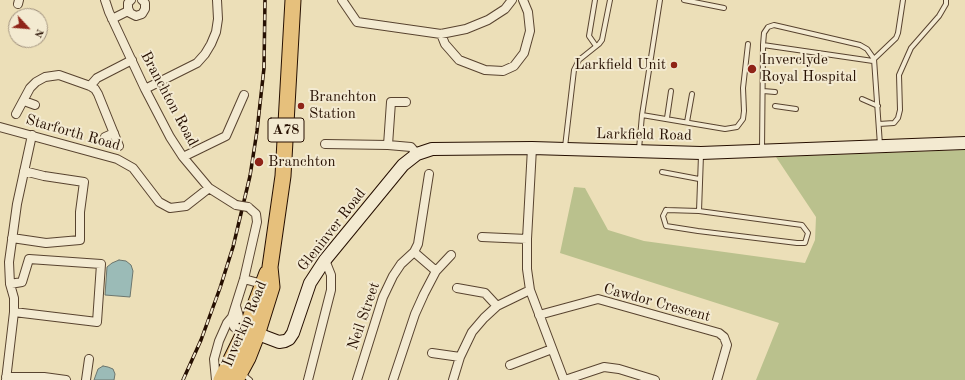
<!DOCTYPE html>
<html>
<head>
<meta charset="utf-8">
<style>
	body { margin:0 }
	#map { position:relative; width:965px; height:380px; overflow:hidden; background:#ecdfb8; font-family:"Old Standard TT",serif }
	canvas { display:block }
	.north { position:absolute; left:8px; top:8px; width:40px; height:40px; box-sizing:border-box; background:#f3ead1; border:1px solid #a1927e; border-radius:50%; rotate:116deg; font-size:11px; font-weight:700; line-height:16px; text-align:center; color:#260f01 }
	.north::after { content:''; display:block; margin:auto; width:14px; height:18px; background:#8f2418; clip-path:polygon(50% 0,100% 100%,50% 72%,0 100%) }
</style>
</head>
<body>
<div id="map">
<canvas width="965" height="380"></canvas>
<div class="north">N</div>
</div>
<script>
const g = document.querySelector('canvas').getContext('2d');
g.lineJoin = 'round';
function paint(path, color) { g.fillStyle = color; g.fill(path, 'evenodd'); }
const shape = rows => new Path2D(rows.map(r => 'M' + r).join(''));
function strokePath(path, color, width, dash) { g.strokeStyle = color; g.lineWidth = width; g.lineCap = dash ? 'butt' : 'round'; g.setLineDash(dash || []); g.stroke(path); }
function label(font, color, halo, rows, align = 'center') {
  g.font = font + ' "Old Standard TT",serif'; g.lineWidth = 4; g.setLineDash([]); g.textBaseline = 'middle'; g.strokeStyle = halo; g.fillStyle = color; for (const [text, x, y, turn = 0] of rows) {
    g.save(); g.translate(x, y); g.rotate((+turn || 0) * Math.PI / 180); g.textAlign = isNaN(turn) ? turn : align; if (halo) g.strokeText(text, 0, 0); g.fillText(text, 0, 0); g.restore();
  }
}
const green = shape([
	[965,150,965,380,756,380,779,323,560,253,574,187,585,188,608,230,644,241,805,263,815,240,816,217,776,157]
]);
const water = shape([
	[119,260,126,261,131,265,133,271,130,297,105,295,107,267,112,263,119,260],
	[103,366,108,367,113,369,115,374,114,380,94,380,98,369,103,366]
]);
const lane = shape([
	[595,0,589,36,596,46],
	[684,0,724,8],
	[763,45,873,61],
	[763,91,775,92],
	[862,99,878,106],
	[775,106,796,109],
	[642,115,725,129,737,127,743,119,744,111,743,88,748,44],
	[667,118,671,91],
	[687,122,692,94],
	[879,124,894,123,898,118,900,110,899,75,911,48,939,16,946,4,946,0],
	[880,145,874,59,896,38,898,33,903,0],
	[565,147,574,70,579,60,599,44,602,40,610,0],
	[639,149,642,115,660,0],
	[762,150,763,45,764,33,768,27,774,25,860,45,867,49,874,59],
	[662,172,699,179],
	[666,210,699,211,802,225,808,233,805,243,797,243,698,231,666,226,663,216,666,210],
	[699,211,701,155],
	[243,374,250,380]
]);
const street = shape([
	[105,0,109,12,145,89,170,137,183,157,209,188,236,205],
	[131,0,128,3,128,8,130,13,136,16,142,14,145,9,145,3,142,0],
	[342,0,357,22,441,34,466,29,488,20,505,9,512,0],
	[18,4,19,0],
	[112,19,128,11],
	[441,34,445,44,459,60,485,70,503,71,514,66,524,53,530,31,528,12,523,0],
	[90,86,97,78,132,60],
	[145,89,197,63,205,54,211,44,216,32,218,19,217,0],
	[24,101,35,105],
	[16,114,30,88,36,82,45,77,59,75,90,86,95,89,98,94,119,146],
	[0,127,117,159,133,168,159,202,170,208,186,206,209,188],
	[105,137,114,133],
	[325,144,388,145,411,147,417,154],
	[388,145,391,102,406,102],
	[532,148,527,239,527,269,530,290,564,380],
	[183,157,226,136,244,95],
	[482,237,527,239],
	[12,238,46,243,80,240,80,212,84,182,44,176,24,171],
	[414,252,436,271],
	[244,279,262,284],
	[10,284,22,282,29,259,101,264,97,322,14,312],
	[457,288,485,293,497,306],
	[236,306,240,320,246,329,238,330,234,327,232,317,244,279,257,222,256,214,248,207],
	[539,315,598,299,719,333,724,337,727,345,717,380],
	[432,353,460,357],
	[510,365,552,349],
	[6,377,44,377,66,380],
	[6,380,14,312,14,298,10,284,9,262,17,204,32,135],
	[86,380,89,359],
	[216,380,214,359,219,341,227,323,232,317],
	[308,380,331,290,331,275,325,260],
	[357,380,383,297,393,276,401,264,414,252,418,244,429,174],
	[393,380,415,314,424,294,436,271,451,255],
	[453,380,460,357,472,332,484,318,497,306,530,290],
	[565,380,604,367,619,369,655,380]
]);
const secondary = shape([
	[250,331,279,342,285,341,289,339,293,333,310,283,325,260,403,165,417,154,432,149,532,148,701,153,965,143]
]);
const highway = shape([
	[221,380,246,329,267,273],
	[236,380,248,358,257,335,272,287,270,267,283,176,293,0]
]);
const rail = shape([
	[183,380,201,340,220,288,233,247,250,176,257,131,264,68,265,0]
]);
const streetBridge = shape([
	[236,205,248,207]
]);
const markers = [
	[674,65,4,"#8f2418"],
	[752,69,5,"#8f2418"],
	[301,106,4,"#8f2418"],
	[259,162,5,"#8f2418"]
];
const shields = [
	[286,130,36]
];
const shieldNames = [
	["A78",286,130]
];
const poiNames = [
	["Inverclyde",761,60],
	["Royal Hospital",761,77],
	["Larkfield Unit",666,65,"right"],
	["Branchton",309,97],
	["Station",309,114],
	["Branchton",268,162]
];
const streetNames = [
	["Branchton Road",169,99,62],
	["Starforth Road",73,133,16],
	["Larkfield Road",644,135,1],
	["Gleninver Road",332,230,-52],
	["Cawdor Crescent",657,303,15],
	["Neil Street",364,316,-71],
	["Inverkip Road",245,324,-67]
];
paint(green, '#bac18d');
paint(water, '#9bbbb7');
strokePath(water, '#6c766e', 1);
strokePath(lane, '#58432f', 6);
strokePath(street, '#58432f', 10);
strokePath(secondary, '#260f01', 14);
strokePath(highway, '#260f01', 17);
strokePath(lane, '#f3ead1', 4);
strokePath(street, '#f3ead1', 8);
strokePath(secondary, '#f3ead1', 12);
strokePath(highway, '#e6c07c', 15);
strokePath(rail, '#260f01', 3.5);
strokePath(rail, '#f3ead1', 2, [6]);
strokePath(streetBridge, '#58432f', 10, []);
strokePath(streetBridge, '#f3ead1', 8);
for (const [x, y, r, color] of markers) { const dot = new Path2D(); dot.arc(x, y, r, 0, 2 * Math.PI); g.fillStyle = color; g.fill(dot); strokePath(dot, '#f3ead1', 1.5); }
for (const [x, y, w] of shields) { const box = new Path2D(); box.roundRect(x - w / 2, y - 12, w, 24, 3); g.fillStyle = '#f3ead1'; g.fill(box); strokePath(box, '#260f01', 1); }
label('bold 14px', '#260f01', null, shieldNames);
label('15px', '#260f01', '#f3ead1', poiNames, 'left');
label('15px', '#260f01', '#f3ead1', streetNames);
</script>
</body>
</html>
